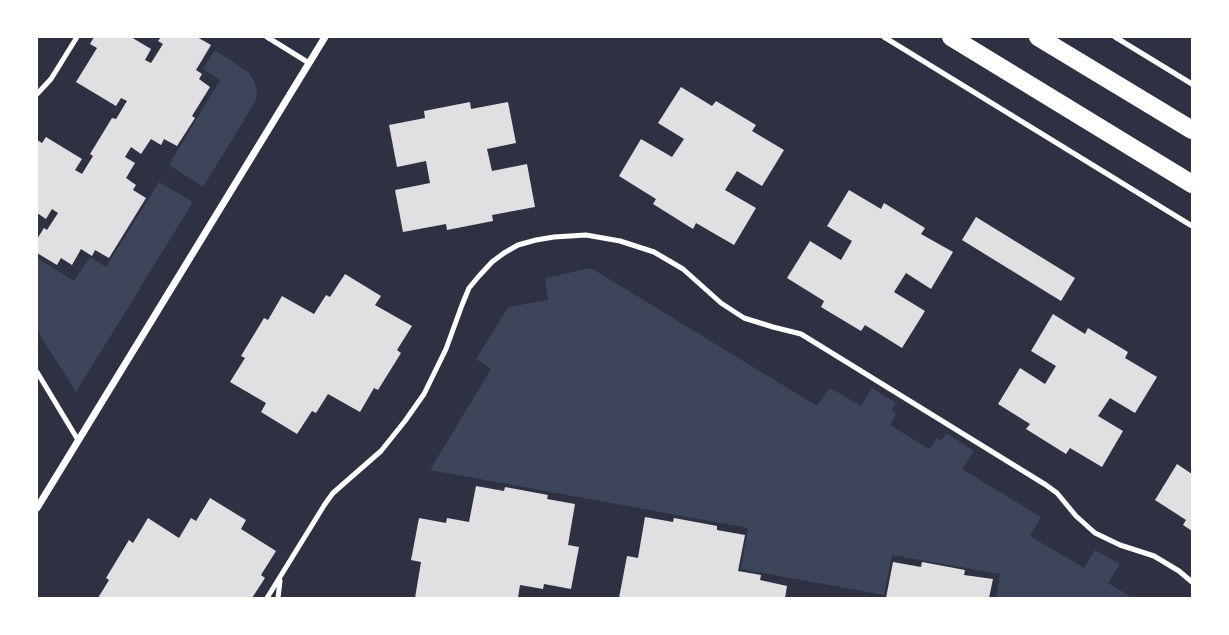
<!DOCTYPE html>
<html>
<head>
<meta charset="utf-8">
<style>
	body { margin:0 }
	#map { position:relative; width:1229px; height:635px; overflow:hidden; background:#2d3142; font-family:Karla,sans-serif }
	canvas { display:block }
	.frame { position:absolute; inset:0; border:38px solid #fff; pointer-events:none }
</style>
</head>
<body>
<div id="map">
<canvas width="1229" height="635"></canvas>
<div class="frame"></div>
</div>
<script>
const g = document.querySelector('canvas').getContext('2d');
g.lineJoin = 'round';
function paint(path, color) { g.fillStyle = color; g.fill(path, 'evenodd'); }
const shape = rows => new Path2D(rows.map(r => 'M' + r).join(''));
function strokePath(path, color, width, dash) { g.strokeStyle = color; g.lineWidth = width; g.lineCap = dash ? 'butt' : 'round'; g.setLineDash(dash || []); g.stroke(path); }
const green = shape([
	[215,50,248,72,254,81,257,91,255,102,203,187,169,165,220,80,203,69],
	[159,182,193,202,76,392,37,330,37,258,74,281,90,257,106,267],
	[591,268,817,406,830,388,861,406,872,388,896,403,892,410,896,414,890,425,929,449,937,438,941,441,946,433,974,451,962,469,1041,517,1030,536,1084,568,1095,550,1120,564,1108,583,1133,598,996,598,1000,574,892,555,884,595,741,569,748,528,430,470,491,369,476,359,508,307,548,300,545,278]
]);
const building = shape([
	[94,37,131,37,151,49,145,60,151,63,163,44,158,41,161,37,197,37,211,45,196,70,202,74,199,79,210,87,192,116,195,118,177,146,164,139,161,145,151,139,141,154,131,147,125,157,135,163,126,178,136,185,133,190,146,198,109,258,95,250,92,256,81,249,72,265,61,258,57,265,37,253,37,239,44,228,47,230,58,213,52,209,46,219,37,213,37,140,42,143,46,137,82,159,75,170,82,174,93,156,90,154,112,118,116,119,127,101,121,98,116,106,76,82,97,48,90,44],
	[681,87,712,106,716,101,756,125,752,131,784,150,762,186,737,171,725,190,756,208,734,245,696,223,693,229,653,204,656,199,619,176,641,139,672,157,684,139,658,123],
	[470,102,471,109,508,102,516,143,487,149,492,171,527,164,535,207,492,215,493,221,447,230,446,224,403,232,395,190,430,183,426,161,397,167,389,125,425,118,424,111],
	[849,190,881,209,884,203,925,228,921,234,953,252,931,289,906,273,894,292,925,311,902,348,865,325,861,331,821,307,824,301,787,278,810,241,841,260,852,241,827,226],
	[976,217,1075,278,1061,301,962,240],
	[345,274,381,296,375,305,412,326,397,350,401,353,378,390,374,388,360,412,328,394,316,413,312,411,297,434,261,412,266,403,230,382,245,358,241,356,264,318,268,320,282,296,314,314,326,295,330,297],
	[1053,314,1085,334,1088,328,1128,352,1125,358,1157,377,1135,413,1110,398,1098,416,1123,431,1102,467,1070,448,1066,454,1026,429,1030,424,998,404,1020,368,1045,384,1056,366,1031,351],
	[1177,464,1192,474,1192,531,1183,525,1186,520,1155,500],
	[476,486,504,491,505,487,548,495,547,499,575,504,568,545,579,547,571,589,544,584,543,589,520,585,518,598,415,598,421,562,411,560,419,518,446,523,447,518,469,522],
	[210,498,246,520,241,529,276,551,261,575,265,578,252,598,98,598,109,580,106,578,129,540,133,543,148,518,179,538,191,518,196,521],
	[645,517,673,522,674,518,717,526,717,530,745,535,738,571,761,575,760,580,787,586,785,598,619,598,627,556,638,558],
	[893,562,921,567,922,562,965,570,964,575,993,579,989,598,886,598]
]);
const service = shape([
	[267,37,309,63],
	[884,37,1192,226],
	[1115,37,1192,84],
	[37,94,51,79,77,37],
	[37,372,78,440],
	[267,598,325,504,333,493,381,451,405,421,424,394,446,349,462,305,469,288,479,276,492,262,504,253,518,245,536,240,554,237,586,235,620,241,654,252,683,269,721,303,744,318,773,327,801,334,1046,485,1057,493,1076,516,1095,533,1120,545,1154,556,1179,571,1192,582],
	[278,598,280,581]
]);
const minor = shape([
	[37,508,325,37]
]);
const primary = shape([
	[951,37,1192,184],
	[1038,37,1192,130]
]);
paint(green, '#3c4559');
paint(building, '#e0e0e3');
strokePath(service, '#fff', 5);
strokePath(minor, '#fff', 7);
strokePath(primary, '#fff', 18);
</script>
</body>
</html>
